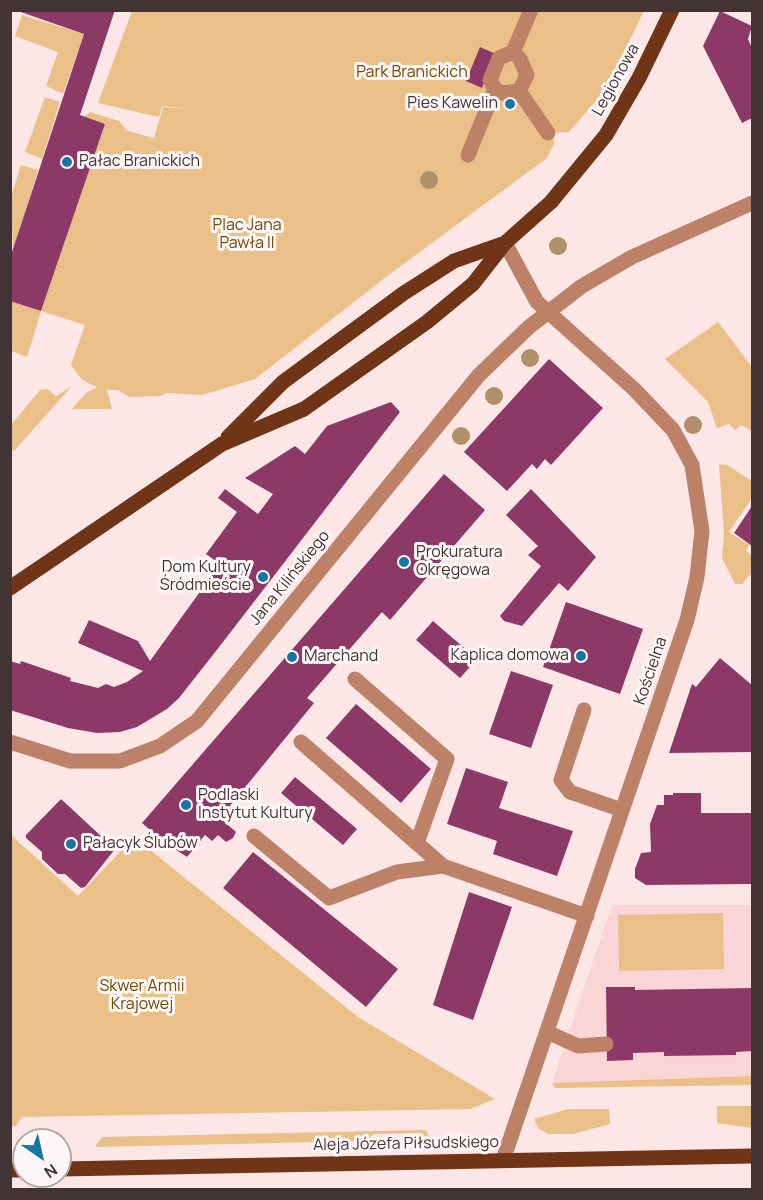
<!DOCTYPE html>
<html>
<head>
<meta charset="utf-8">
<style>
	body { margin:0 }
	#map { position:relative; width:763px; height:1200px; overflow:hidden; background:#fce6e6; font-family:Manrope,sans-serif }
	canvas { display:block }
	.frame { position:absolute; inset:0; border:12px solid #423434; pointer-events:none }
	.north { position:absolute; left:12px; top:1128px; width:60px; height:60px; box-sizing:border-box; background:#fff7f7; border:2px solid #b3a9a9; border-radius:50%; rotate:146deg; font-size:16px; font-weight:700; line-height:24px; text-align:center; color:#423434 }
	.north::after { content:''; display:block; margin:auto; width:21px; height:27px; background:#1377a3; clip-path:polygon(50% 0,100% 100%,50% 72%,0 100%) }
</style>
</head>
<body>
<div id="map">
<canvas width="763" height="1200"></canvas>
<div class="frame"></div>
<div class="north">N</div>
</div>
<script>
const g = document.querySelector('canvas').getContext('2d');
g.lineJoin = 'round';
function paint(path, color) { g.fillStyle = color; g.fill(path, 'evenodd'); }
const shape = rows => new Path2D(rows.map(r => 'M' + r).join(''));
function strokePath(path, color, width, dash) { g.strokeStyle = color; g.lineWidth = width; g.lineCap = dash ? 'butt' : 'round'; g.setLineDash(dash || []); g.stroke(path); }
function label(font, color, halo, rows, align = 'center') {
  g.font = font + ' Manrope,sans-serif'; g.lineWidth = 6; g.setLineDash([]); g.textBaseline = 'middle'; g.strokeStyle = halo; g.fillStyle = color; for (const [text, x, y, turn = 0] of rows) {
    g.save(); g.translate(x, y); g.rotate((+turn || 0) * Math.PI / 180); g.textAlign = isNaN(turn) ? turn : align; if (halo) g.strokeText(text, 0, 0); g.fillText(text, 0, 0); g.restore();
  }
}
const built = shape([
	[612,905,752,905,752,1076,552,1083]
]);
const green = shape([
	[132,11,644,11,615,70,596,101,569,132,549,133,555,142,547,158,390,274,255,379,202,395,167,393,161,396,129,397,118,390,107,390,112,409,72,409,86,393,97,387,82,380,71,365,85,325,41,311,27,357,11,351,11,301,41,311,105,124,84,117,90,112,119,121,128,131,154,138,163,107,189,109,162,106,159,117,98,103],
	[22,15,84,34,63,94,46,86,58,52,15,36],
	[45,97,60,102,42,159,25,152],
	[21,165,38,170,13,252,11,197],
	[718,322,752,367,752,431,741,425,735,430,729,424,717,428,708,402,665,359],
	[72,386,14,451,11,450,11,425,40,390,47,389,56,396],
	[719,464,727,465,752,481,752,498,729,532,749,545,746,551,752,555,752,572,742,584,735,584,722,558,724,534],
	[10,834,78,896,134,837,358,1017,495,1099,470,1109,22,1117,16,1126,11,1127],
	[723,913,724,969,619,971,618,915],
	[752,1076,752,1085,555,1088,552,1083],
	[717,1106,752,1106,752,1128,717,1123],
	[568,1109,609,1109,610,1124,573,1134,548,1134,538,1128,534,1119],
	[421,1130,427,1131,429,1141,421,1133,374,1134,365,1141,95,1147,102,1137]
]);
const building = shape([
	[15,10,115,10,80,115,105,124,41,311,10,301,10,258,84,34],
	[720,11,752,26,748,39,752,48,752,118,742,123,703,46],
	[480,47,496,54,482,88,466,81],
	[549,359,603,408,551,465,545,459,537,469,532,464,507,491,464,452],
	[391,402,400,412,223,642,179,698,167,709,137,727,120,732,97,733,68,728,10,710,10,661,20,664,21,661,71,678,70,681,98,688,106,684,114,687,127,682,143,671,78,643,89,620,138,641,150,661,220,564,206,554,237,512,218,498,225,489,258,514,273,494,245,478,295,446,305,454,327,426],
	[444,474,485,510,390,620,382,612,307,698,314,703,220,818,236,832,233,838,226,842,218,835,212,841,205,835,187,857,163,841,142,823],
	[531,489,596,557,568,591,559,583,522,626,504,621,500,616,541,566,528,555,538,546,506,515],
	[752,506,752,546,734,533],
	[566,602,643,629,620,694,543,667],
	[433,621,477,659,460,678,416,640],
	[720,658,752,685,752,752,669,753,692,684,696,687],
	[511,671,553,685,531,748,489,734],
	[356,704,431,769,401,803,326,738],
	[466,768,508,782,499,808,573,831,557,876,493,854,497,841,447,824],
	[295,777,357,829,343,845,281,793],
	[673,793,701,793,701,813,752,813,752,884,646,885,635,878,635,869,641,853,651,852,650,824,657,805,664,805,664,795,673,795],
	[61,799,115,849,85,887,81,888,65,874,58,874,42,859,42,852,26,838,26,835],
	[253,852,398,969,366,1007,223,888],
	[469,892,512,907,473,1020,433,1005],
	[606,987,635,987,635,990,752,988,752,1051,736,1052,736,1055,664,1056,664,1052,633,1053,633,1060,607,1061]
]);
const minor = shape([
	[513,52,520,59,527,75,519,91,502,93,495,89,490,80,499,58,513,52,531,10],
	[519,91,548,133],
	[468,155,495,89],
	[355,679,447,759,417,843],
	[584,710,561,780,570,792,622,810],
	[10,742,70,761,120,761,160,746,197,721,479,375,529,327,582,286,632,257,752,203],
	[301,742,443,866,587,916],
	[254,836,329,898,397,872,443,866],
	[547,1032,578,1046,606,1044],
	[503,1160,687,620,697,577,702,531,692,465,673,430,634,389,537,302,505,243]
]);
const major = shape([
	[228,437,283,382,404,293,454,261,505,243],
	[10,588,222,444,304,409,427,322,473,284,505,243,551,202,606,135,639,78,672,10],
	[60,1169,752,1156],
	[10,1170,24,1170]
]);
const trees = [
	[429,180],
	[558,246],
	[530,358],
	[494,396],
	[693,425],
	[461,436]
];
const markers = [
	[510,104,6,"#1377a3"],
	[67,162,6,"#1377a3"],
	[404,562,6,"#1377a3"],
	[263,577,6,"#1377a3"],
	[581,656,6,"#1377a3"],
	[292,657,6,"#1377a3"],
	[186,805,6,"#1377a3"],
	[71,844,6,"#1377a3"]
];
const parkNames = [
	["Park Branickich",412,73],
	["Plac Jana",247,226],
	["Pawła II",247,244],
	["Skwer Armii",142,987],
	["Krajowej",142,1005]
];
const streetNames = [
	["Legionowa",616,80,-61],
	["Jana Kilińskiego",290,578,-51],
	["Kościelna",651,671,-71],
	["Aleja Józefa Piłsudskiego",406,1144,-1]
];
const poiNames = [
	["Pies Kawelin",498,104,"right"],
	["Pałac Branickich",79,162],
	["Prokuratura",416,553],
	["Okręgowa",416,571],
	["Dom Kultury",251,568,"right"],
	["Śródmieście",251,586,"right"],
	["Kaplica domowa",569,656,"right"],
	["Marchand",304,657],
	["Podlaski",198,796],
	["Instytut Kultury",198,814],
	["Pałacyk Ślubów",83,844]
];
paint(built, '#f9d5d6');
paint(green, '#ebc088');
paint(building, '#8c3967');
strokePath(minor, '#bc8166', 15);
strokePath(major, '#703416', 15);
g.fillStyle = '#b09069';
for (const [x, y] of trees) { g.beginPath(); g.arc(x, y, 9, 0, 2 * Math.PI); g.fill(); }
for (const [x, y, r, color] of markers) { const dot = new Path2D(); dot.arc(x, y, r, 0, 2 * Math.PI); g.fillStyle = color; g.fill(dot); strokePath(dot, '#fff7f7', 2); }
label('16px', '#724a03', '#fff7f7', parkNames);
label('16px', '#423434', '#fff7f7', streetNames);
label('16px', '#423434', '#fff7f7', poiNames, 'left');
</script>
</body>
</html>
